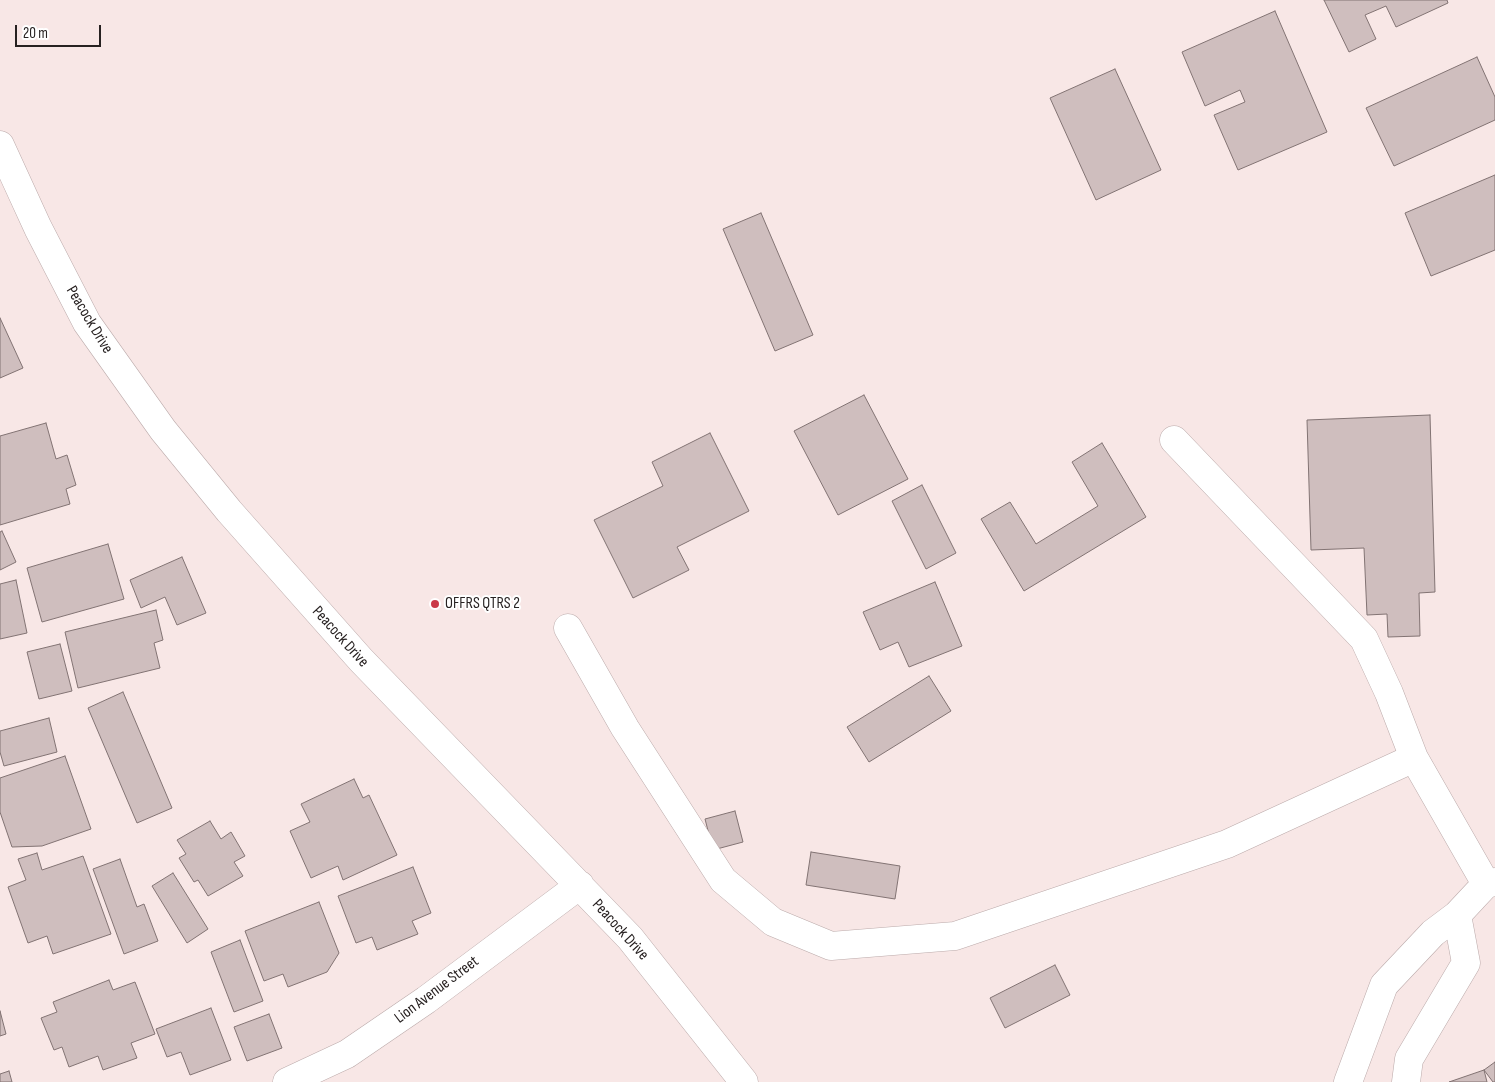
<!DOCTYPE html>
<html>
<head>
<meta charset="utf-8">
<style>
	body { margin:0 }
	#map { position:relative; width:1495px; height:1082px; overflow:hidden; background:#f8e7e6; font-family:"Sofia Sans Condensed",sans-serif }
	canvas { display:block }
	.scale { position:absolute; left:15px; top:25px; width:86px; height:22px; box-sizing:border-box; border:2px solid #272121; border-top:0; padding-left:6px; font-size:15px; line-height:18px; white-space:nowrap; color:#272121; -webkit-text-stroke:4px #fff; paint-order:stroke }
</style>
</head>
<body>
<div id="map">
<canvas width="1495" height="1082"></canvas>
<div class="scale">20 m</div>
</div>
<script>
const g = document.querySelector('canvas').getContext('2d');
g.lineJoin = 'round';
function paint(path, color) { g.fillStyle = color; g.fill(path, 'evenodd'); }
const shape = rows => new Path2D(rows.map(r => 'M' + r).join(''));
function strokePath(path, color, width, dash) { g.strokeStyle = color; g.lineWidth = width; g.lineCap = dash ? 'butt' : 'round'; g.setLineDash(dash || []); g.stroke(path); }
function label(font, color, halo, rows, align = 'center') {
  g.font = font + ' "Sofia Sans Condensed",sans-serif'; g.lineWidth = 4; g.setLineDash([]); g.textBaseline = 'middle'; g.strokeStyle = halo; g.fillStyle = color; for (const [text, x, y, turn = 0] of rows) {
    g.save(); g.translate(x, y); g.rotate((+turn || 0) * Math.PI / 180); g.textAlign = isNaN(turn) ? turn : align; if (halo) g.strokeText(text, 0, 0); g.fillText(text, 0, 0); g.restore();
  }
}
const building = shape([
	[1324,0,1447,0,1448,3,1396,27,1386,6,1365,15,1376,39,1349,52,1324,0],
	[1275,11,1327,132,1238,170,1214,115,1245,102,1240,90,1205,106,1182,52,1275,11],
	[1477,57,1495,97,1495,120,1394,166,1366,108,1477,57],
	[1115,69,1161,170,1096,200,1050,98,1115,69],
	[1495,175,1495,250,1431,276,1405,213,1495,175],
	[761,213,813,335,775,351,723,229,761,213],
	[0,318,23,368,0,378,0,318],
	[864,395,908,479,838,515,794,431,864,395],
	[1430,415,1435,592,1419,593,1420,636,1388,637,1387,614,1367,615,1364,548,1311,550,1307,420,1430,415],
	[46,423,56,459,67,455,76,485,66,489,70,504,0,525,0,436,46,423],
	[710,433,749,511,677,547,689,570,633,598,594,520,663,486,652,462,710,433],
	[1102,443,1146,517,1024,591,981,519,1010,502,1036,544,1098,506,1072,462,1102,443],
	[922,485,956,553,926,569,892,501,922,485],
	[2,531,16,562,0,570,0,532,2,531],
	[108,544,124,599,42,622,27,568,108,544],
	[182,557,206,613,177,625,165,597,141,608,130,580,182,557],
	[16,580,27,633,0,639,0,584,16,580],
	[935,582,962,646,909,667,898,642,880,650,863,612,935,582],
	[156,610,163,640,154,643,160,668,78,688,65,632,156,610],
	[60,644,72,691,39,699,27,652,60,644],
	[929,676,951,711,869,762,847,727,929,676],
	[123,692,172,808,137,823,88,708,123,692],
	[49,718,57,752,4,766,0,752,0,731,49,718],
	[65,756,91,829,42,846,12,847,0,812,0,778,65,756],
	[354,779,363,798,369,795,397,855,343,880,338,866,311,878,290,831,310,822,301,804,354,779],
	[735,811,743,842,713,850,705,819,735,811],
	[210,821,221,839,231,832,245,856,234,862,243,876,208,896,198,880,194,882,179,858,186,854,177,840,210,821],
	[811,852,900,866,895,899,806,885,811,852],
	[37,853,42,870,83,856,111,934,53,954,47,936,28,943,8,887,26,880,18,859,37,853],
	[120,859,137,907,144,904,158,941,124,954,93,869,120,859],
	[413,867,431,913,412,921,418,934,377,950,372,937,356,943,338,896,413,867],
	[173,873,208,929,187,943,152,886,173,873],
	[319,902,339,953,327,972,288,987,283,974,264,981,245,931,319,902],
	[240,940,263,1001,234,1012,211,952,240,940],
	[1055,965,1070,995,1005,1028,990,998,1055,965],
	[109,980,113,990,135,982,155,1034,131,1043,137,1058,103,1070,98,1056,69,1067,62,1047,54,1050,41,1018,57,1012,53,1002,109,980],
	[211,1008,231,1060,190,1075,181,1052,167,1057,156,1029,211,1008],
	[0,1011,6,1034,0,1036,0,1011],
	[269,1014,282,1048,247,1061,234,1027,269,1014],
	[1495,1062,1495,1082,1493,1082,1484,1070,1495,1062],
	[1484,1070,1487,1082,1449,1082,1484,1070],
	[9,1071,12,1082,0,1082,0,1074,9,1071]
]);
const minor = shape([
	[0,145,38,228,87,323,163,430,229,511,361,660,630,938,744,1082],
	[1174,440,1364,639,1389,693,1414,758,1486,884],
	[568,628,625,728,723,880,773,922,831,946,955,936,1227,844,1414,758],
	[287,1082,347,1054,426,1000,580,885],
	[1348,1082,1384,985,1433,933,1457,915,1486,884,1495,882],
	[1406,1082,1409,1059,1466,963,1457,915]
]);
const markers = [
	[435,604,5,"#ca3a49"]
];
const streetNames = [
	["Peacock Drive",89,320,59],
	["Peacock Drive",340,637,48],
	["Peacock Drive",620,930,48],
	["Lion Avenue Street",437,990,-37]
];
const poiNames = [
	["OFFRS QTRS 2",445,604]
];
paint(building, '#cfbebe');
strokePath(building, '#827373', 1);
strokePath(minor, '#baa', 29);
strokePath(minor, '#fff', 28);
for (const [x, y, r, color] of markers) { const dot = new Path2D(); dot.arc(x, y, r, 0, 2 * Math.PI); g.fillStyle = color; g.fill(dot); strokePath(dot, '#fff', 2); }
label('16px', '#272121', '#fff', streetNames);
label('16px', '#272121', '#fff', poiNames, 'left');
</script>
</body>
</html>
